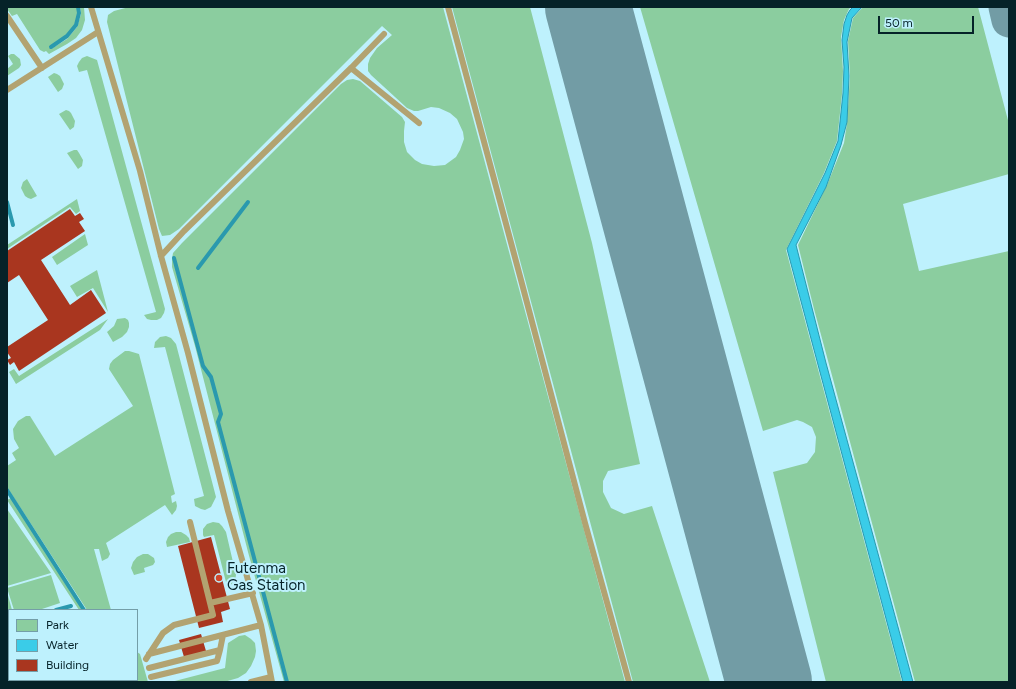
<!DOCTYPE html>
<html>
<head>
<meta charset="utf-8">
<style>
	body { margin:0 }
	#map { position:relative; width:1016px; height:689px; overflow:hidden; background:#bef1fd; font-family:Figtree,sans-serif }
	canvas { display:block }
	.frame { position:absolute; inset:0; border:8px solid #052228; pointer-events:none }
	.legend { position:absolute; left:8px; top:609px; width:130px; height:72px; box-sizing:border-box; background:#bef1fd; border:1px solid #749ea8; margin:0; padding:5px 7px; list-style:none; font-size:12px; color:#052228 }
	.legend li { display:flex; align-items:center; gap:8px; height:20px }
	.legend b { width:20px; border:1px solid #749ea8 }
	.scale { position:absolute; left:878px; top:16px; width:96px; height:18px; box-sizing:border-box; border:2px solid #052228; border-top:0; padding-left:5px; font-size:12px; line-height:14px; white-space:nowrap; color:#052228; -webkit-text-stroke:3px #bef1fd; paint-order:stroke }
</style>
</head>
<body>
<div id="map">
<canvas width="1016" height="689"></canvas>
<div class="frame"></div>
<ul class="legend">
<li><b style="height:11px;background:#8bcd9f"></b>Park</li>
<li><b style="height:11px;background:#3acce8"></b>Water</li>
<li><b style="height:11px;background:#a9361f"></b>Building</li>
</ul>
<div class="scale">50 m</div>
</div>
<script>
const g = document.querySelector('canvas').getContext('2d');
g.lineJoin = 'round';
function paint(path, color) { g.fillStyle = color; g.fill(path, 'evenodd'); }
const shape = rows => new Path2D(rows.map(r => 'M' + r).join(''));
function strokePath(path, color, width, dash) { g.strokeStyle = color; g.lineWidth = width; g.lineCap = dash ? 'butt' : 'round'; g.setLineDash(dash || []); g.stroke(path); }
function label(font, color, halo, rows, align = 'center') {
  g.font = font + ' Figtree,sans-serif'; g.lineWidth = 4; g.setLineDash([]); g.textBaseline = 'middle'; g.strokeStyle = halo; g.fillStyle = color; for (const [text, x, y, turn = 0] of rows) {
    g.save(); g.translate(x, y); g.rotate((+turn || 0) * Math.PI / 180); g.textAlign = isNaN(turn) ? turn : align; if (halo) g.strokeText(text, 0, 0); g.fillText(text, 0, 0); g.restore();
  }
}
const green = shape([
	[7,7,77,7,78,13,75,25,66,35,49,47,51,49,67,39,77,27,81,14,80,7,84,7,85,20,82,30,76,38,67,44,49,54,46,51,44,52,40,50,17,14,12,16,7,9],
	[129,7,443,7,625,682,284,682,248,552,195,346,172,267,172,259,173,253,182,243,341,84,347,80,353,79,360,81,402,117,405,122,404,131,404,142,407,152,415,160,422,164,434,166,445,165,456,157,460,150,464,139,463,132,457,119,450,113,439,108,431,107,418,111,414,111,407,108,371,75,368,71,368,64,370,58,377,48,392,35,382,26,179,229,170,235,162,236,159,229,107,22,108,15,114,11],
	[452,7,530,7,592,243,640,464,608,471,603,481,603,492,611,508,624,514,652,506,710,682,633,682],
	[640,7,851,7,849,9,844,20,841,37,843,71,842,94,837,141,824,173,786,250,902,682,826,682,773,472,807,463,815,452,816,437,812,427,803,422,797,420,763,431],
	[863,7,978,7,1009,124,1009,174,903,204,919,271,1009,251,1009,682,915,682,814,309,798,245,827,185,844,143,847,123,850,76,848,41,853,18],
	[11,54,14,54,20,59,21,65,19,68,7,76,7,69,13,64,8,56],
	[87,56,97,60,165,309,164,313,161,318,157,320,151,320,147,319,144,315,156,312,87,70,79,72,77,66,79,62,82,58],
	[54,73,57,74,60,76,64,84,62,89,58,92,48,77],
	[66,110,69,111,71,113,75,121,74,127,70,130,59,114],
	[74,150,77,150,79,153,83,160,82,166,78,169,67,153],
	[27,179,37,196,31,199,28,198,25,196,21,188,23,182],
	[77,199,80,211,76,214,70,207,7,249,7,245],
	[85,234,88,245,57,265,52,257],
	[97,270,108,312,93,288,77,297,70,286],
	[125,318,128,320,129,323,129,327,127,332,122,337,113,342,107,332,114,326,117,319],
	[108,319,100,330,16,384,9,372,14,369,19,376],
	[166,336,171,338,176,344,216,497,211,507,205,510,201,509,195,506,194,499,204,496,165,347,154,348,155,342,160,337],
	[125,351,129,351,139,354,175,494,171,496,172,503,176,501,177,506,176,510,172,515,165,505,106,543,110,554,108,558,102,561,99,549,94,549,111,610,87,610,7,487,7,466,16,460,12,453,19,448,14,439,13,429,18,421,26,416,30,416,55,456,133,406,109,369,110,364,113,360],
	[11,498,83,610,79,610,7,500],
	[7,509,51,573,7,586],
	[213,522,219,523,222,526,226,532,236,575,235,581,232,584,227,586,214,535,204,537,203,535,203,529,207,524],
	[176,532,181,532,186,535,189,538,190,542,167,547,166,542,168,537,171,534],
	[143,554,148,554,154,558,155,562,153,565,144,568,145,572,134,575,131,568,133,562,137,557],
	[51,575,60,603,39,610,14,610,7,588],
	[7,592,12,610,9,610,9,679,7,679],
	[245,635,251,639,255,643,256,651,255,657,251,666,246,673,238,678,224,682,171,682,225,668,228,643,239,636],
	[137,652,140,654,148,682,136,682,135,680,137,680]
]);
const water = shape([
	[853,7,862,7,852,18,847,42,849,76,847,122,841,145,826,187,796,245,826,363,913,682,903,682,787,249,825,173,838,141,843,93,844,67,842,40,844,24,847,15,850,10,853,7]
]);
const stream = shape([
	[51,47,67,36,76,25,79,13,78,7],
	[7,202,13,225],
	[174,258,203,366,211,377,221,414,218,422,287,682],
	[198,268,248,202],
	[7,490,84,610],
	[56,610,71,606],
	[129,680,131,682],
	[7,681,10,680]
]);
const taxiway = shape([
	[1006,7,1009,20]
]);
const runway = shape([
	[588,7,769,682]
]);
const building = shape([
	[70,209,75,216,80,213,84,219,79,222,85,231,41,260,70,305,91,290,106,313,19,371,14,362,10,365,7,360,11,358,7,352,7,347,48,320,19,275,7,283,7,251],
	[211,537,230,609,221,612,223,622,199,628,178,546],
	[201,634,206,651,184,657,179,640],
	[45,680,112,680,112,682,39,682]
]);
const lane = shape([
	[91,7,140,171,161,256,188,353,228,511,261,625,272,682],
	[448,7,521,280,585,523,629,682],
	[7,16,42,68],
	[351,68,419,123],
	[7,90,98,32],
	[161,256,184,231,351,68,384,34],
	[210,603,253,593],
	[149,654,261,625],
	[146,659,163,633,174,625,213,615,190,522],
	[149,668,220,650,223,635],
	[151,677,217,661,220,650],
	[251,682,271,677]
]);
const markers = [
	[219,578,4,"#d1462a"]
];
const poiNames = [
	["Futenma",227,569],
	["Gas Station",227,586]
];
paint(green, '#8bcd9f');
paint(water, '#3acce8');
strokePath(water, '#2a99ae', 1);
strokePath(stream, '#2a99ae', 4);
strokePath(taxiway, '#729ca5', 35);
strokePath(runway, '#729ca5', 86);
paint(building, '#a9361f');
strokePath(lane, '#b2a371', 6);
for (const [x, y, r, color] of markers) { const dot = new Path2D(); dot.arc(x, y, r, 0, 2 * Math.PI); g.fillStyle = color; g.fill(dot); strokePath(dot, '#bef1fd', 1.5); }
label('15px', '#052228', '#bef1fd', poiNames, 'left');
</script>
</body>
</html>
